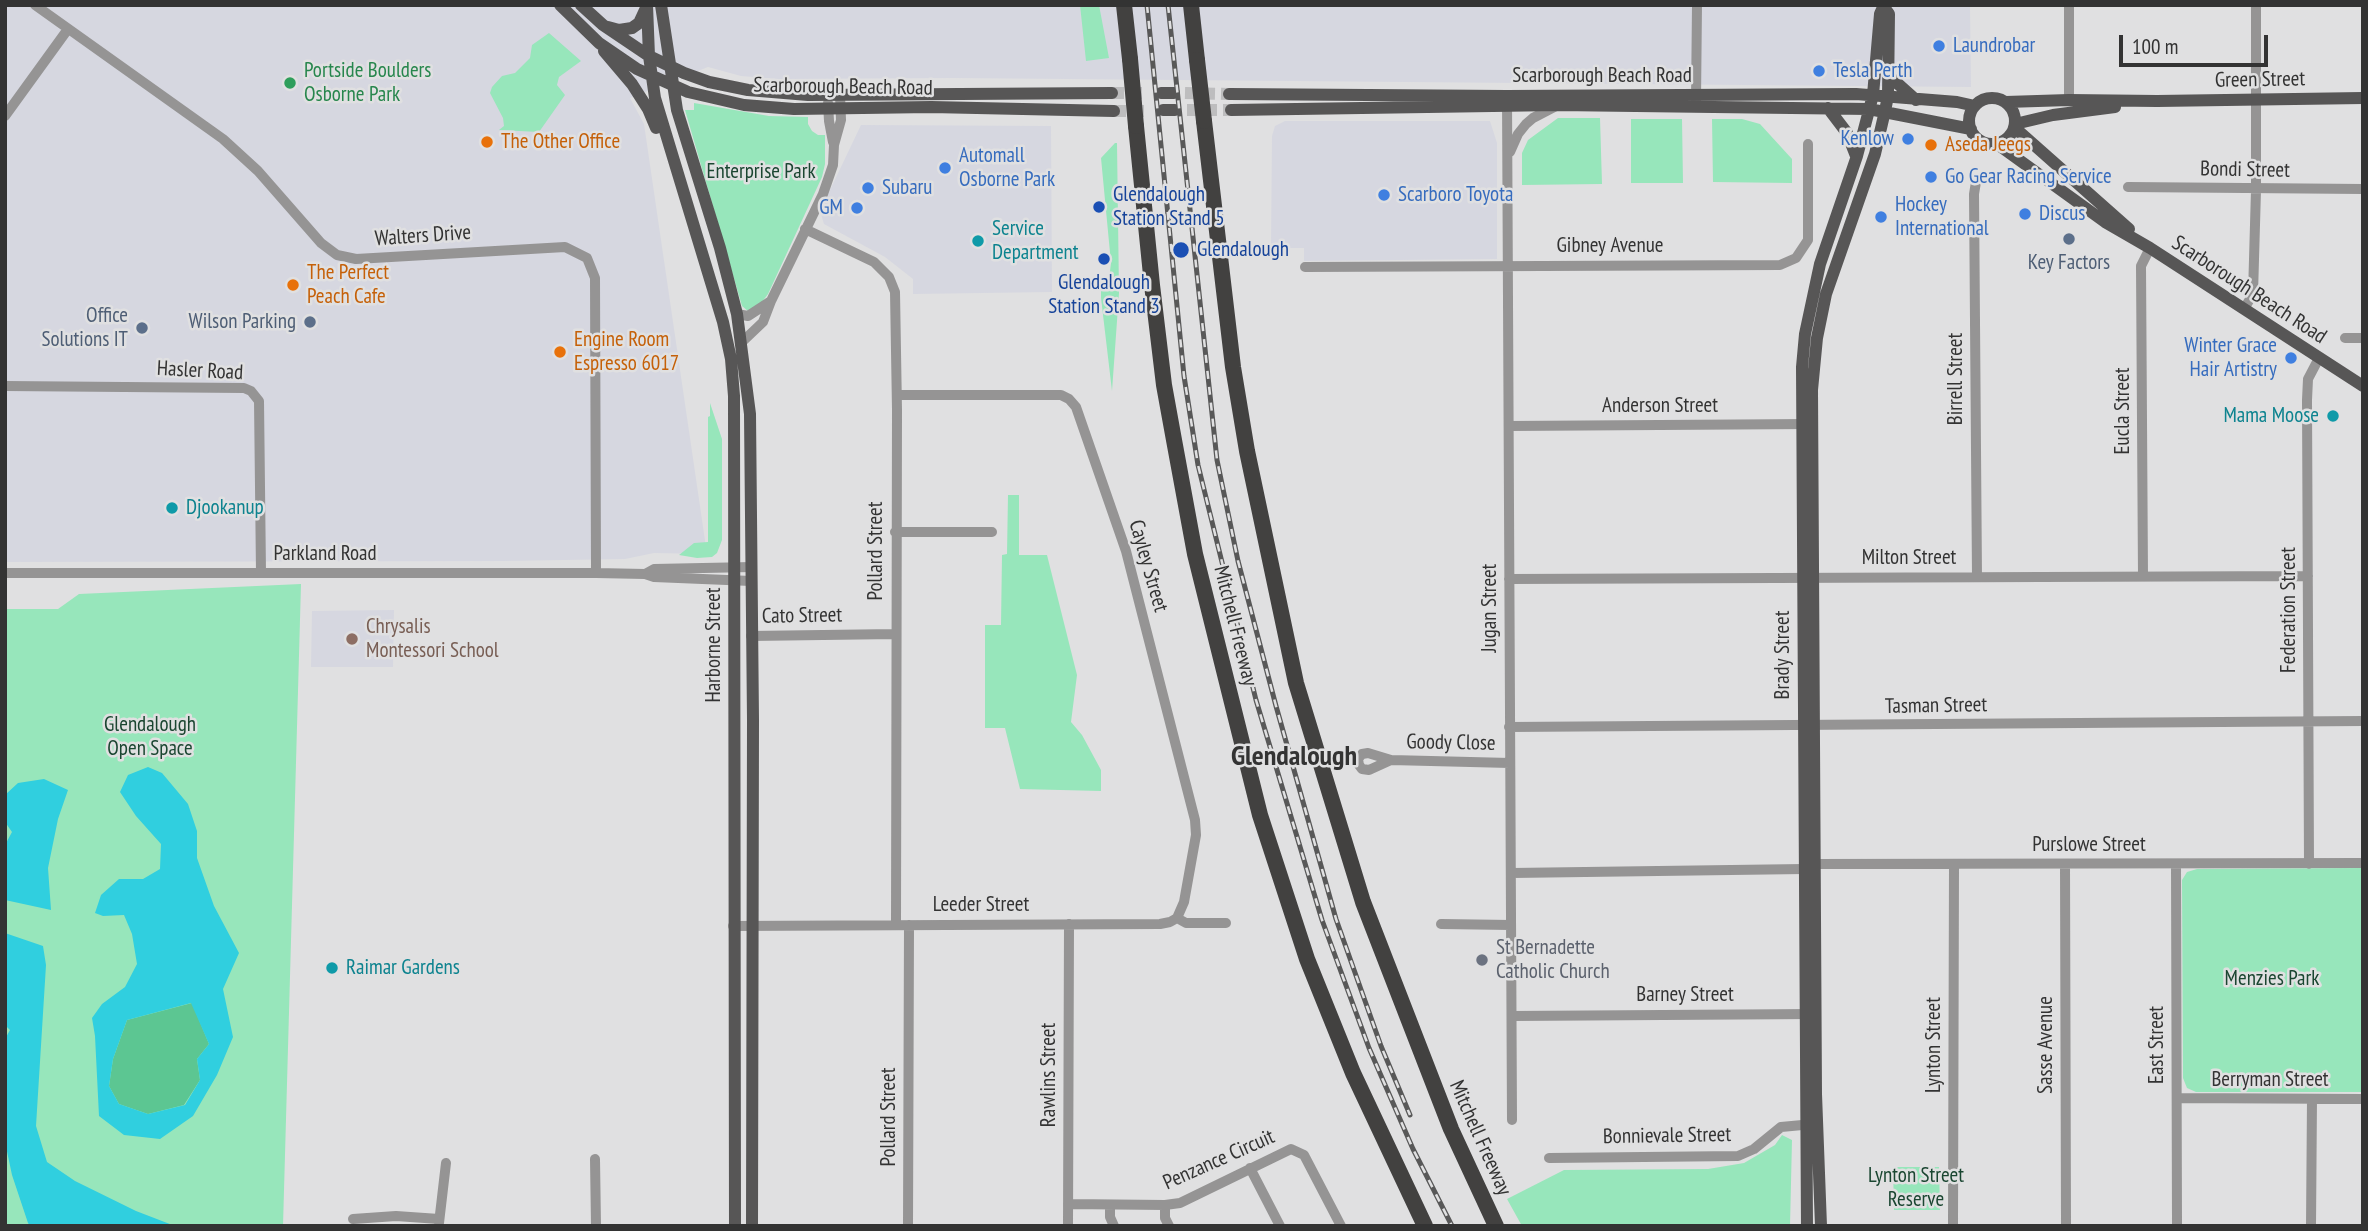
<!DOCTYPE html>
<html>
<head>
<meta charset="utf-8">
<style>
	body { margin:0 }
	#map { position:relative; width:2368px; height:1231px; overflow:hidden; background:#e0e0e1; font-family:"PT Sans Narrow",sans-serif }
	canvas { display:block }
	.frame { position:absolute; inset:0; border:7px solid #333; pointer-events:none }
	.scale { position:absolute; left:2119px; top:35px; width:149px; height:32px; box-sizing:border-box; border:4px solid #333; border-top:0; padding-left:9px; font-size:21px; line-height:24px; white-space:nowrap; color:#333; -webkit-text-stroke:5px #e0e0e1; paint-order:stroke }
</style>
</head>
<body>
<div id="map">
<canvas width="2368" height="1231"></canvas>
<div class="frame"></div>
<div class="scale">100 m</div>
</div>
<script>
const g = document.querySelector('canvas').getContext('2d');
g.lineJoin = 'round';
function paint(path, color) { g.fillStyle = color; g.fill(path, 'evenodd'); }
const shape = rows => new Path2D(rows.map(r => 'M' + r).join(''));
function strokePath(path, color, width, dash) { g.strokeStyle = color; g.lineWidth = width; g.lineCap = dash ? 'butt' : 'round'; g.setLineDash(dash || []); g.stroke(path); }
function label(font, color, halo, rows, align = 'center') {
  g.font = font + ' "PT Sans Narrow",sans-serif'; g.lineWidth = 5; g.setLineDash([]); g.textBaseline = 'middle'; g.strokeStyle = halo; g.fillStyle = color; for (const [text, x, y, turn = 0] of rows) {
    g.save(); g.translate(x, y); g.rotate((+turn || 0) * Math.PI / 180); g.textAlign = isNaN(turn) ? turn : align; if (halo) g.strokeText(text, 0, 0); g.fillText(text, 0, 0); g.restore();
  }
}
const built = shape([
	[5,5,1970,5,1971,87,954,78,779,79,741,76,708,67,630,98,644,124,707,554,654,553,625,559,502,561,5,562],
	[1285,121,1490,121,1497,143,1497,259,1304,261,1304,248,1271,248,1272,136,1275,126],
	[861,125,1051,126,1052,292,913,294,913,279,885,257,824,224,820,211],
	[394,610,393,667,311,667,312,611]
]);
const green = shape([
	[1080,5,1099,5,1109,58,1086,61],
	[549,33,581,61,559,77,557,85,565,95,539,132,499,130,504,126,503,118,490,93,492,87,502,76,515,73,530,58,532,45],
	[694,103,769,116,808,117,808,124,812,131,818,135,825,135,825,164,822,177,768,294,762,302,748,311,742,306,685,110,694,110],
	[1558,118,1600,118,1602,184,1522,185,1522,153,1528,140],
	[1631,119,1682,119,1683,183,1631,183],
	[1712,119,1742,119,1760,124,1792,159,1792,183,1713,182],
	[1115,143,1117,143,1119,293,1112,391,1101,298,1101,290,1109,279,1111,263,1101,158],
	[710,403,722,439,722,540,717,553,712,557,697,558,679,555,694,543,708,542,708,417,710,416],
	[1008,495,1019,495,1019,555,1047,555,1077,675,1071,722,1082,735,1101,770,1101,791,1020,789,1005,728,985,728,985,625,1001,625,1002,555,1007,554],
	[301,584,283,1226,5,1226,5,609,58,609,79,594],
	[2363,868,2363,1092,2196,1092,2187,1088,2183,1078,2182,880,2187,872,2197,869],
	[1782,1135,1792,1140,1790,1226,1522,1226,1507,1199,1564,1170,1708,1169,1744,1163,1775,1145],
	[1893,1167,1939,1167,1940,1210,1894,1210]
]);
const forest = shape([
	[192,1003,209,1044,197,1059,200,1080,184,1105,148,1114,119,1104,109,1086,113,1059,127,1020]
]);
const water = shape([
	[148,767,162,773,188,804,197,831,197,858,214,906,239,953,223,989,233,1037,217,1075,193,1116,160,1139,124,1135,99,1116,95,1036,92,1018,102,1004,125,987,137,964,132,934,124,915,103,916,95,913,101,895,119,879,143,879,160,869,161,844,136,816,120,792,128,775],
	[191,1003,209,1044,197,1059,200,1080,185,1105,148,1114,119,1104,109,1086,113,1059,127,1020],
	[44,779,68,790,58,819,48,868,51,910,5,900,5,845,12,832,5,822,5,795,18,783],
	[5,933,43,946,46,965,36,1126,47,1162,75,1181,136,1211,175,1226,30,1226,28,1223,12,1175,5,1142,5,1039,10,1030,5,1025]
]);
const majorTunnel = shape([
	[1112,93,1148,93],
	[1185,93,1229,94],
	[1187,110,1231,110],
	[1114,111,1150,111]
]);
const minor = shape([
	[35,5,223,139,258,171,321,243,337,255,356,259,565,247,587,258,595,278,596,573],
	[1507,97,1512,1120],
	[1696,100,1697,5],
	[2069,100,2069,5],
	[828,103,829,121,833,142],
	[5,116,68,29],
	[1510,152,1518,134,1526,124,1533,118,1556,106],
	[1976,182,1974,194,1977,577],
	[2128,187,2363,189],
	[805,229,874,262,889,277,895,292,897,410,896,925],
	[1305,267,1780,265,1796,258,1808,240,1808,144],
	[2244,309,2253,294,2256,190,2256,5],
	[737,314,748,316,771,301],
	[2345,338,2363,338],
	[742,342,763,322,771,301,823,194,833,165,834,145,841,120,840,94],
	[5,386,244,388,251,391,259,401,261,573],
	[897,395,1061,395,1069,399,1076,407,1126,551,1195,820,1196,835,1184,902,1177,918],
	[1509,426,1810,424],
	[895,532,992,532],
	[5,573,596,573,645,574,654,577,751,581],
	[645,574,654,569,752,567],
	[2143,576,2141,266,2150,248],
	[1509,579,2308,576],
	[751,636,895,634],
	[1509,727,2363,721],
	[1391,760,1368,753,1362,754,1358,759,1359,765,1362,769,1369,770,1391,760,1510,763],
	[1815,864,2363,863],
	[2065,864,2066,1226],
	[2176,864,2177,1226],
	[2309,864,2307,400,2308,379,2319,358],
	[1512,873,1804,869],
	[1441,924,1511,925],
	[733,926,1160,924,1170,922,1177,918,1186,923,1226,923],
	[1512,1016,1814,1014],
	[2177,1098,2363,1099],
	[1549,1158,1738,1156,1754,1149,1781,1127,1813,1124],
	[595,1159,596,1226],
	[1250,1168,1280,1226],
	[1068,1204,1165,1205,1180,1203,1291,1149,1304,1155,1341,1226],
	[1110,1205,1110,1217,1114,1226],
	[1165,1205,1165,1218,1169,1226],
	[353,1219,396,1216,439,1219],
	[439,1223,446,1163],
	[908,1226,909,925],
	[1068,1226,1069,924],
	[1953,1226,1954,864],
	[2311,1226,2312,1099]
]);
const major = shape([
	[560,5,599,43,637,69,688,92,744,105,794,109,931,107,1114,111],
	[581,5,603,25,649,56,684,73,709,82,748,90,808,95,1112,93],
	[647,5,649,56,655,98,723,322,731,359,734,396,735,1226],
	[661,5,677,110,720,248,737,314,750,414,753,720,752,1226],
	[608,27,619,30,632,28,639,23,645,10],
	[604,51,632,84,648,109,656,128],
	[1888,75,1916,100],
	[1161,93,1174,93],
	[1229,94,1507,96,1856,94,1957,102,1975,106],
	'1969 121a23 23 0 1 1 46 0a23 23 0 1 1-46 0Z',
	[2006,102,2069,100,2157,101,2363,98],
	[1828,108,1847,133,1856,156],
	[1163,110,1175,110],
	[1231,110,1558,105,1869,109,1971,129],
	[2015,124,2053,115,2115,107],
	[2015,128,2129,229],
	[1997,144,2105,222,2150,248,2363,386],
	[1807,1226,1802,367,1805,334,1820,264,1857,156,1873,95,1880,14,1884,5],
	[1821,1226,1816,1094,1812,390,1817,338,1826,294,1875,154,1885,111,1888,96,1889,14,1884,7]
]);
const highway = shape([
	[1124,5,1130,59],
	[1191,5,1197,60],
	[1204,121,1233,367,1247,451,1296,683,1363,902,1451,1129,1496,1226],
	[1136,126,1152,285,1164,385,1174,440,1195,554,1260,815,1307,959,1353,1073,1425,1226]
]);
const rail = shape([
	[1147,5,1184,376,1198,465,1256,700,1322,920,1369,1048,1413,1149,1452,1226],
	[1168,5,1217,460,1238,561,1276,706,1336,919,1381,1046,1410,1115]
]);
const highwayBridge = shape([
	[1130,59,1136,126],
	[1197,60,1204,121]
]);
const markers = [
	[1939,46,7,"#3f7fe0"],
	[1819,71,7,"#3f7fe0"],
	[290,83,7,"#2e9e5b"],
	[1908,139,7,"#3f7fe0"],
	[487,142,7,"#e8710a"],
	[1931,145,7,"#e8710a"],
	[945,168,7,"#3f7fe0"],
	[1931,177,7,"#3f7fe0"],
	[868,188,7,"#3f7fe0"],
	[1384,195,7,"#3f7fe0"],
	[1099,207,7,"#1a4fb4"],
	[857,208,7,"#3f7fe0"],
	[2025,214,7,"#3f7fe0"],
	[1881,217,7,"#3f7fe0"],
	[2069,239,7,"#5c6f8a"],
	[978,241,7,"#0f9aa8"],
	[1181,250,9,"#1a4fb4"],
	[1104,259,7,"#1a4fb4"],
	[293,285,7,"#e8710a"],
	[310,322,7,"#5c6f8a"],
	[142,328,7,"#5c6f8a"],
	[560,352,7,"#e8710a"],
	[2291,358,7,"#3f7fe0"],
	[2333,416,7,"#0f9aa8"],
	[172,508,7,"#0f9aa8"],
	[352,639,7,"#8d6e63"],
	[1482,960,7,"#6b7280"],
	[332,968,7,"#0f9aa8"]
];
const shopNames = [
	["Laundrobar",1953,46],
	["Tesla Perth",1833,71],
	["Kenlow",1894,139,"right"],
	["Automall",959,156],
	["Osborne Park",959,180],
	["Go Gear Racing Service",1945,177],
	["Subaru",882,188],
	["Scarboro Toyota",1398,195],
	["Hockey",1895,205],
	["International",1895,229],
	["GM",843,208,"right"],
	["Discus",2039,214],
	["Winter Grace",2277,346,"right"],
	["Hair Artistry",2277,370,"right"]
];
const leisureNames = [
	["Portside Boulders",304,71],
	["Osborne Park",304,95]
];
const streetNames = [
	["Scarborough Beach Road",1602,76],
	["Green Street",2260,80,-1],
	["Scarborough Beach Road",843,87,1],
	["Bondi Street",2245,170,1],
	["Walters Drive",423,236,-4],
	["Gibney Avenue",1610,246],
	["Scarborough Beach Road",2249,290,33],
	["Hasler Road",200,371,3],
	["Birrell Street",1956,379,-90],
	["Anderson Street",1660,406],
	["Eucla Street",2123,411,-90],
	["Pollard Street",876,551,-90],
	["Parkland Road",325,554],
	["Milton Street",1909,558],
	["Cayley Street",1148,566,74],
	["Jugan Street",1490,608,-90],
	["Federation Street",2289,610,-90],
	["Cato Street",802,616,-1],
	["Mitchell Freeway",1235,626,76],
	["Harborne Street",714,645,-90],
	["Brady Street",1783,655,-90],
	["Tasman Street",1936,706,-1],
	["Goody Close",1451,743,1],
	["Purslowe Street",2089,845],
	["Leeder Street",981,905],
	["Barney Street",1685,995],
	["Lynton Street",1934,1045,-90],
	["Sasse Avenue",2046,1045,-90],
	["East Street",2157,1045,-90],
	["Rawlins Street",1049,1075,-90],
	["Berryman Street",2270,1080],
	["Pollard Street",889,1117,-90],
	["Bonnievale Street",1667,1136,-1],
	["Mitchell Freeway",1480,1138,66],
	["Penzance Circuit",1219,1160,-24]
];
const foodNames = [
	["The Other Office",501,142],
	["Aseda Jeegs",1945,145],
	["The Perfect",307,273],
	["Peach Cafe",307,297],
	["Engine Room",574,340],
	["Espresso 6017",574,364]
];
const parkNames = [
	["Enterprise Park",761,172],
	["Glendalough",150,725],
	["Open Space",150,749],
	["Menzies Park",2272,979],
	["Lynton Street",1916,1176],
	["Reserve",1916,1200]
];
const transitNames = [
	["Glendalough",1113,195],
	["Station Stand 5",1113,219],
	["Glendalough",1197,250],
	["Glendalough",1104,283,"center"],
	["Station Stand 3",1104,307,"center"]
];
const cultureNames = [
	["Service",992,229],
	["Department",992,253],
	["Mama Moose",2319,416,"right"],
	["Djookanup",186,508],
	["Raimar Gardens",346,968]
];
const serviceNames = [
	["Key Factors",2069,263,"center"],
	["Office",128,316],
	["Solutions IT",128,340],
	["Wilson Parking",296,322]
];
const educationNames = [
	["Chrysalis",366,627],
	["Montessori School",366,651]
];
const worshipNames = [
	["St Bernadette",1496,948],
	["Catholic Church",1496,972]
];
const districtNames = [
	["Glendalough",1294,757]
];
paint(built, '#d6d7e0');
paint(green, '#97e6bb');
paint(forest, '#5cc692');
paint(water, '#30cfdf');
strokePath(majorTunnel, '#bdbdbe', 12, [12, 6]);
strokePath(minor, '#959494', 10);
strokePath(major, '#575656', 12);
strokePath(highway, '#424140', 16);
strokePath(rail, '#585858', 5);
strokePath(rail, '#e0e0e1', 2.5, [8]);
strokePath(highwayBridge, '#424140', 16);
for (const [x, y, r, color] of markers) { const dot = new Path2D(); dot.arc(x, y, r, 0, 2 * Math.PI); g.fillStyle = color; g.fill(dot); strokePath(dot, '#e0e0e1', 2.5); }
label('21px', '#366cbe', '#e0e0e1', shopNames, 'left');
label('21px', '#27864d', '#e0e0e1', leisureNames, 'left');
label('21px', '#333', '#e0e0e1', streetNames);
label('21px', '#c56008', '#e0e0e1', foodNames, 'left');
label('21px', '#1a4631', '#e0e0e1', parkNames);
label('21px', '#164399', '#e0e0e1', transitNames, 'left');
label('21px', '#0d838f', '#e0e0e1', cultureNames, 'left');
label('21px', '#4e5e75', '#e0e0e1', serviceNames, 'right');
label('21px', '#785e54', '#e0e0e1', educationNames, 'left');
label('21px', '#5b616d', '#e0e0e1', worshipNames, 'left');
label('bold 28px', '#333', '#e0e0e1', districtNames);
</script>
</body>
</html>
